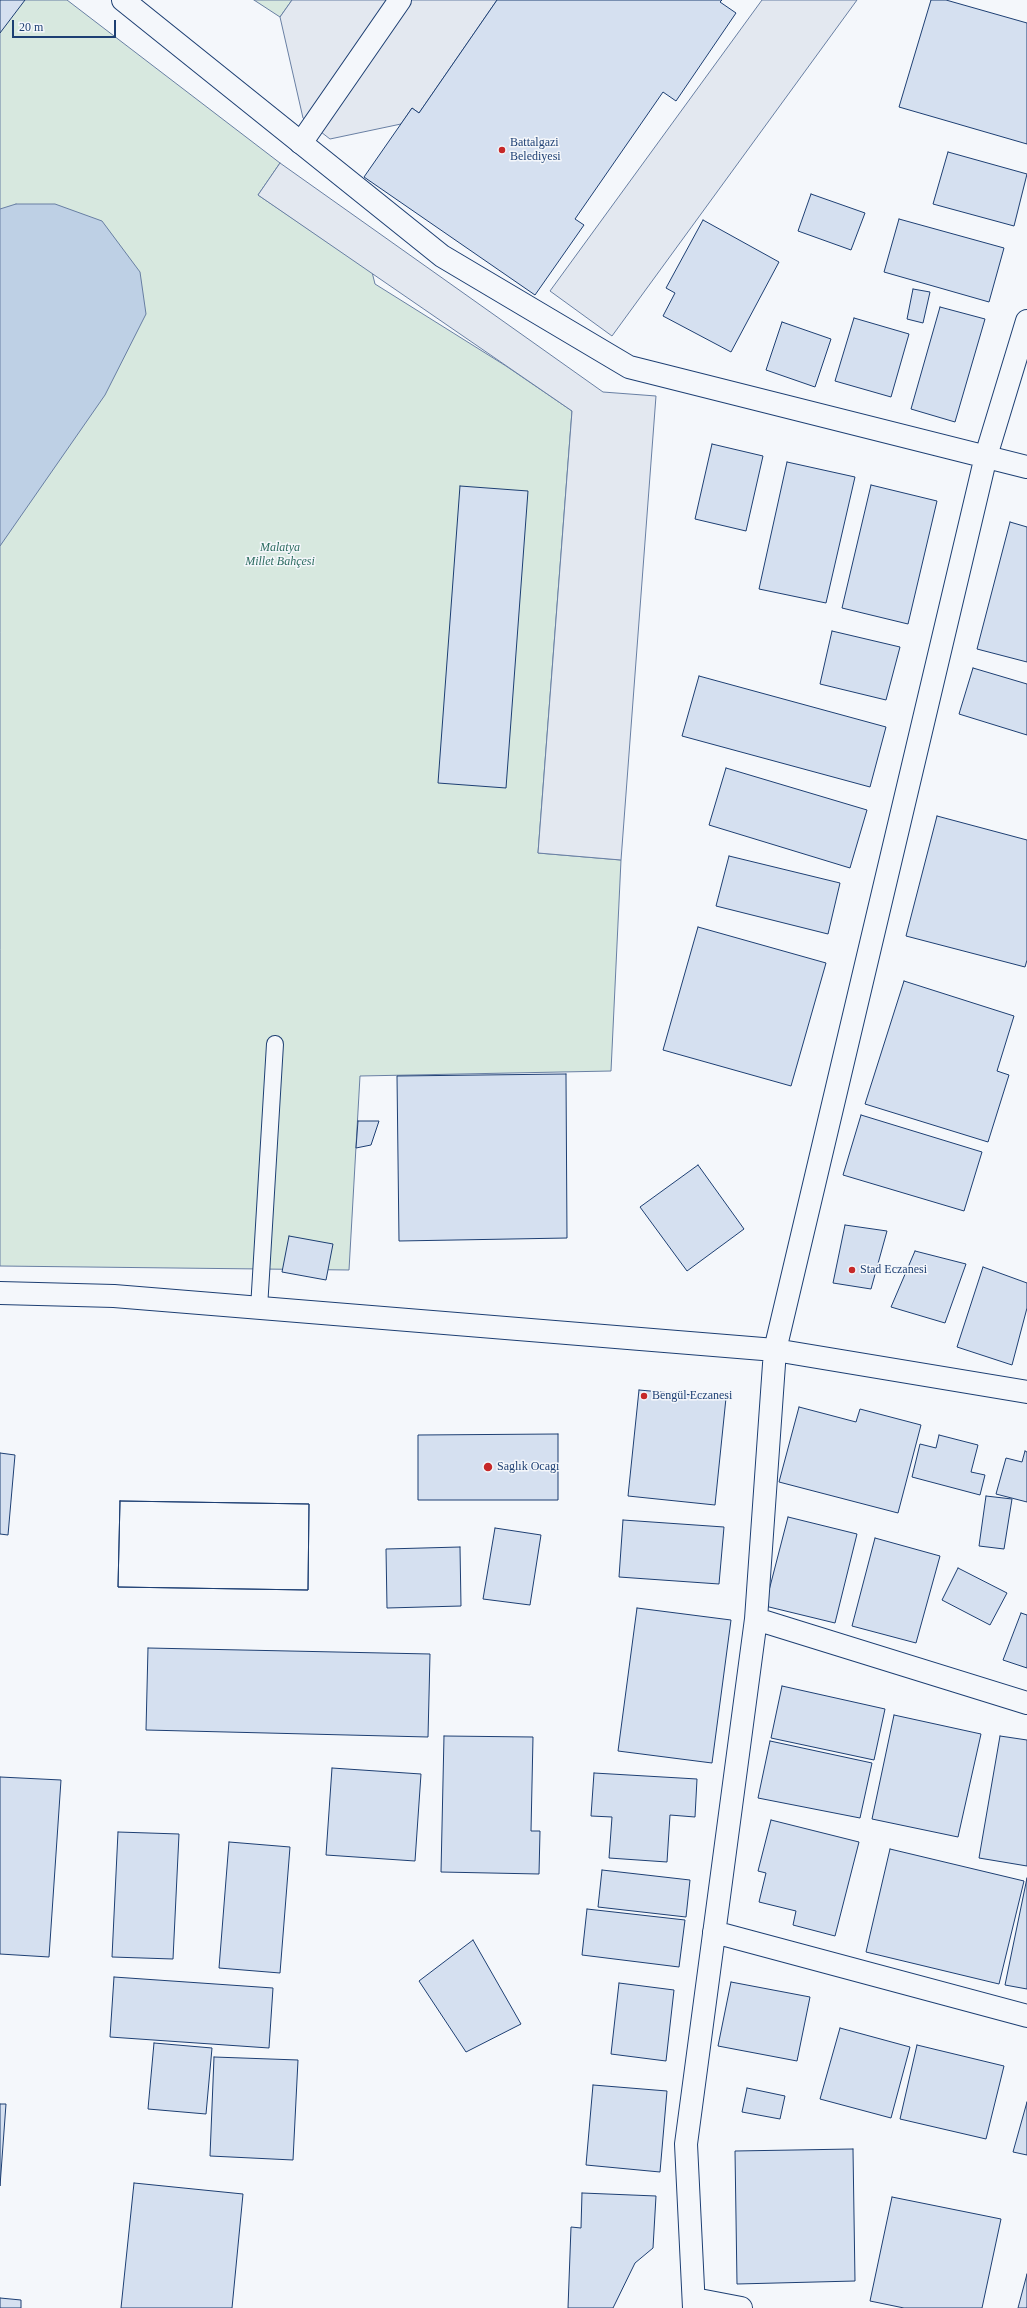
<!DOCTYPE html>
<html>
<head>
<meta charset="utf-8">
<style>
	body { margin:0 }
	#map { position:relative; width:1027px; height:2308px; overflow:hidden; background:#f4f7fb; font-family:Georgia,serif }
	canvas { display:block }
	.scale { position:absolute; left:12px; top:20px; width:104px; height:18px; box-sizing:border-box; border:2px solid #1d3f73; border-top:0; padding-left:5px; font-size:12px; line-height:14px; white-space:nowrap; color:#1d3f73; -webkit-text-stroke:3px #f4f7fb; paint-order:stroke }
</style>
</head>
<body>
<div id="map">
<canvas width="1027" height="2308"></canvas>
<div class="scale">20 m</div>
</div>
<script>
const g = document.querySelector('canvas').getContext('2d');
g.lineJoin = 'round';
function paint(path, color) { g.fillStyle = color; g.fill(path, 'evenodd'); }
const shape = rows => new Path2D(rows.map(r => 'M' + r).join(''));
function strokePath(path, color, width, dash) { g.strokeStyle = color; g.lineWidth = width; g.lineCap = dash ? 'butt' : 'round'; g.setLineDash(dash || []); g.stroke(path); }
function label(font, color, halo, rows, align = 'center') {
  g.font = font + ' Georgia,serif'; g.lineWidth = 3; g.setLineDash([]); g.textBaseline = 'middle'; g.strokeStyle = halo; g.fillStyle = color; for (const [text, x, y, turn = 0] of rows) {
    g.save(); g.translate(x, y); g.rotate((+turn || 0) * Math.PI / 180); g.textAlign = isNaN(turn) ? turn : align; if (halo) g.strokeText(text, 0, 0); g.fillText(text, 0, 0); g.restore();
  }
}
const green = shape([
	[0,0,67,0,280,163,258,195,372,272,375,284,506,366,572,411,538,853,621,860,611,1071,360,1076,349,1270,0,1266,0,0],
	[254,0,292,0,280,17,254,0]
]);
const parking = shape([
	[292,0,497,0,419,113,412,108,401,124,330,139,303,118,280,17,292,0],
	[762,0,857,0,612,336,550,291,762,0],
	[280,163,603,392,656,396,621,860,538,853,572,411,258,195,280,163]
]);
const water = shape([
	[16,204,55,204,102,221,140,272,146,314,105,395,0,546,0,209,16,204]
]);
const building = shape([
	[0,0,25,0,0,33,0,0],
	[497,0,722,0,720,2,736,13,676,101,663,92,575,219,584,225,535,295,364,177,412,108,419,113,497,0],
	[931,0,946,0,1027,23,1027,144,899,107,931,0],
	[948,152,1027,174,1014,226,933,204,948,152],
	[811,194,865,213,851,250,798,231,811,194],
	[899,219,1004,248,989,302,884,272,899,219],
	[703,220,779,262,731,352,663,316,675,293,666,288,703,220],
	[913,289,930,292,923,323,907,319,913,289],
	[940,307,985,319,955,422,911,409,940,307],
	[854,318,909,334,891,397,835,381,854,318],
	[782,322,831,339,815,387,766,370,782,322],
	[712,444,763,456,746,531,695,519,712,444],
	[787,462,855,477,826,603,759,589,787,462],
	[871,485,937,501,908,624,842,608,871,485],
	[460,486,528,491,506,788,438,783,460,486],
	[1010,522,1027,527,1027,662,977,649,1010,522],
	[832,631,900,647,886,700,820,684,832,631],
	[973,668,1027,684,1027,735,959,714,973,668],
	[699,676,886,727,870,787,682,736,699,676],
	[726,768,867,810,850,868,709,825,726,768],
	[937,816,1027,840,1027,960,1025,967,906,936,937,816],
	[729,856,840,883,828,934,716,906,729,856],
	[698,927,826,963,791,1086,663,1050,698,927],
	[904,981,1014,1016,997,1071,1009,1075,988,1142,865,1104,904,981],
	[566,1074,567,1238,399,1241,397,1076,566,1074],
	[861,1115,982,1152,964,1211,843,1175,861,1115],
	[358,1121,379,1121,371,1145,356,1148,358,1121],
	[698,1165,744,1229,687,1271,640,1207,698,1165],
	[845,1225,887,1231,871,1289,833,1283,845,1225],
	[289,1236,333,1244,326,1280,282,1272,289,1236],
	[915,1251,966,1264,945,1323,891,1307,915,1251],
	[983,1267,1027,1283,1027,1308,1012,1365,957,1347,983,1267],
	[639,1390,726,1398,715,1505,628,1496,639,1390],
	[799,1407,856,1422,860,1409,921,1425,898,1513,779,1482,799,1407],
	[558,1434,558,1500,418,1500,418,1435,558,1434],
	[939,1435,978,1445,971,1472,985,1475,980,1495,912,1477,920,1444,936,1448,939,1435],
	[1025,1451,1027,1452,1027,1502,996,1494,1006,1458,1022,1462,1025,1451],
	[0,1453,15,1455,8,1535,0,1534,0,1453],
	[986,1496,1012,1499,1004,1549,979,1546,986,1496],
	[120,1501,309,1504,308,1590,118,1587,120,1501],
	[120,1501,309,1504,308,1590,118,1587,120,1501],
	[788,1517,857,1534,835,1623,765,1606,788,1517],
	[623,1520,724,1527,719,1584,619,1577,623,1520],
	[495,1528,541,1535,530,1605,483,1599,495,1528],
	[875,1538,940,1556,916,1643,852,1626,875,1538],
	[460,1547,461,1606,387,1608,386,1549,460,1547],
	[958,1568,1007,1593,990,1625,942,1600,958,1568],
	[637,1608,731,1620,712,1763,618,1751,637,1608],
	[1021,1613,1027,1615,1027,1668,1003,1660,1021,1613],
	[148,1648,430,1654,428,1737,146,1730,148,1648],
	[782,1686,885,1709,874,1760,771,1738,782,1686],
	[894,1715,981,1734,958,1837,872,1819,894,1715],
	[444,1736,533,1737,531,1831,540,1831,539,1874,441,1872,444,1736],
	[1000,1736,1027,1740,1027,1866,979,1858,1000,1736],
	[770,1741,872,1763,860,1818,758,1798,770,1741],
	[332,1768,421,1774,415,1861,326,1855,332,1768],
	[594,1773,697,1779,695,1817,670,1815,667,1862,609,1858,612,1817,591,1816,594,1773],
	[0,1777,61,1780,49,1957,0,1954,0,1777],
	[771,1820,859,1842,835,1936,793,1925,796,1911,759,1902,766,1873,758,1871,771,1820],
	[118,1832,179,1834,173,1959,112,1957,118,1832],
	[229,1842,290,1847,280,1973,219,1968,229,1842],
	[890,1849,1024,1881,999,1984,866,1952,890,1849],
	[602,1870,690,1880,686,1917,598,1907,602,1870],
	[1027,1878,1027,1989,1005,1985,1027,1878],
	[587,1909,685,1920,679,1967,582,1955,587,1909],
	[473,1940,521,2024,466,2052,419,1981,473,1940],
	[114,1977,273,1988,269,2048,110,2037,114,1977],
	[731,1982,810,1997,797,2061,718,2046,731,1982],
	[619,1983,674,1990,666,2061,611,2054,619,1983],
	[840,2028,910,2047,891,2118,820,2099,840,2028],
	[154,2043,212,2048,206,2114,148,2109,154,2043],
	[917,2045,1004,2066,986,2139,900,2119,917,2045],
	[214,2057,298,2060,293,2160,210,2156,214,2057],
	[593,2085,667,2091,660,2172,586,2165,593,2085],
	[747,2088,785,2096,780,2119,742,2112,747,2088],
	[1027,2102,1027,2155,1013,2152,1027,2102],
	[0,2104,6,2104,0,2186,0,2104],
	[853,2149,855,2281,737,2284,735,2151,853,2149],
	[134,2183,243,2194,232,2308,121,2308,134,2183],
	[582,2193,656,2196,653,2248,635,2263,613,2308,568,2308,571,2227,581,2228,582,2193],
	[892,2197,1001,2219,982,2308,904,2308,870,2301,892,2197],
	[1027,2274,1027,2308,1018,2308,1027,2274],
	[0,2298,21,2300,21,2308,0,2308,0,2298]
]);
const service = shape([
	[259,1308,275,1044]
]);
const pedestrian = shape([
	[301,143,400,0]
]);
const minor = shape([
	[123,0,442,256,629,367,1027,467],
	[0,1293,114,1296,775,1350,1027,1392],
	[756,1619,1027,1703],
	[714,1932,1027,2016],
	[694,2299,741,2308],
	[694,2308,686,2144,756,1619,775,1350,986,456,1027,321]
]);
const markers = [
	[502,150,4,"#c62828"],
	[852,1270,4,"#c62828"],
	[644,1396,4,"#c62828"],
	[488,1467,5,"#c62828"]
];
const poiNames = [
	["Battalgazi",510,143],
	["Belediyesi",510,157],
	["Stad Eczanesi",860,1270],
	["Bengül Eczanesi",652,1396],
	["Saglık Ocagı",497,1467]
];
const parkNames = [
	["Malatya",280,548],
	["Millet Bahçesi",280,562]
];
paint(green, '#d7e8df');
strokePath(green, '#687fa3', 1);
paint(parking, '#e3e8f0');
strokePath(parking, '#687fa3', 1);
paint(water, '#bed0e5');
strokePath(water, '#687fa3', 1);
paint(building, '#d5e0f0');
strokePath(building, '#1d3f73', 1);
strokePath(service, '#1d3f73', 18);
strokePath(pedestrian, '#1d3f73', 24);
strokePath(minor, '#1d3f73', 24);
strokePath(service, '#f4f7fb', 16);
strokePath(pedestrian, '#f4f7fb', 22);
strokePath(minor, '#f4f7fb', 22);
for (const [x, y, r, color] of markers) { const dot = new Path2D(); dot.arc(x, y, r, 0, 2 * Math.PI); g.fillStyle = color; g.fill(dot); strokePath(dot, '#f4f7fb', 1.5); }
label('12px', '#1d3f73', '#f4f7fb', poiNames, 'left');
label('italic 12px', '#2c6c60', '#f4f7fb', parkNames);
</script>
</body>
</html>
